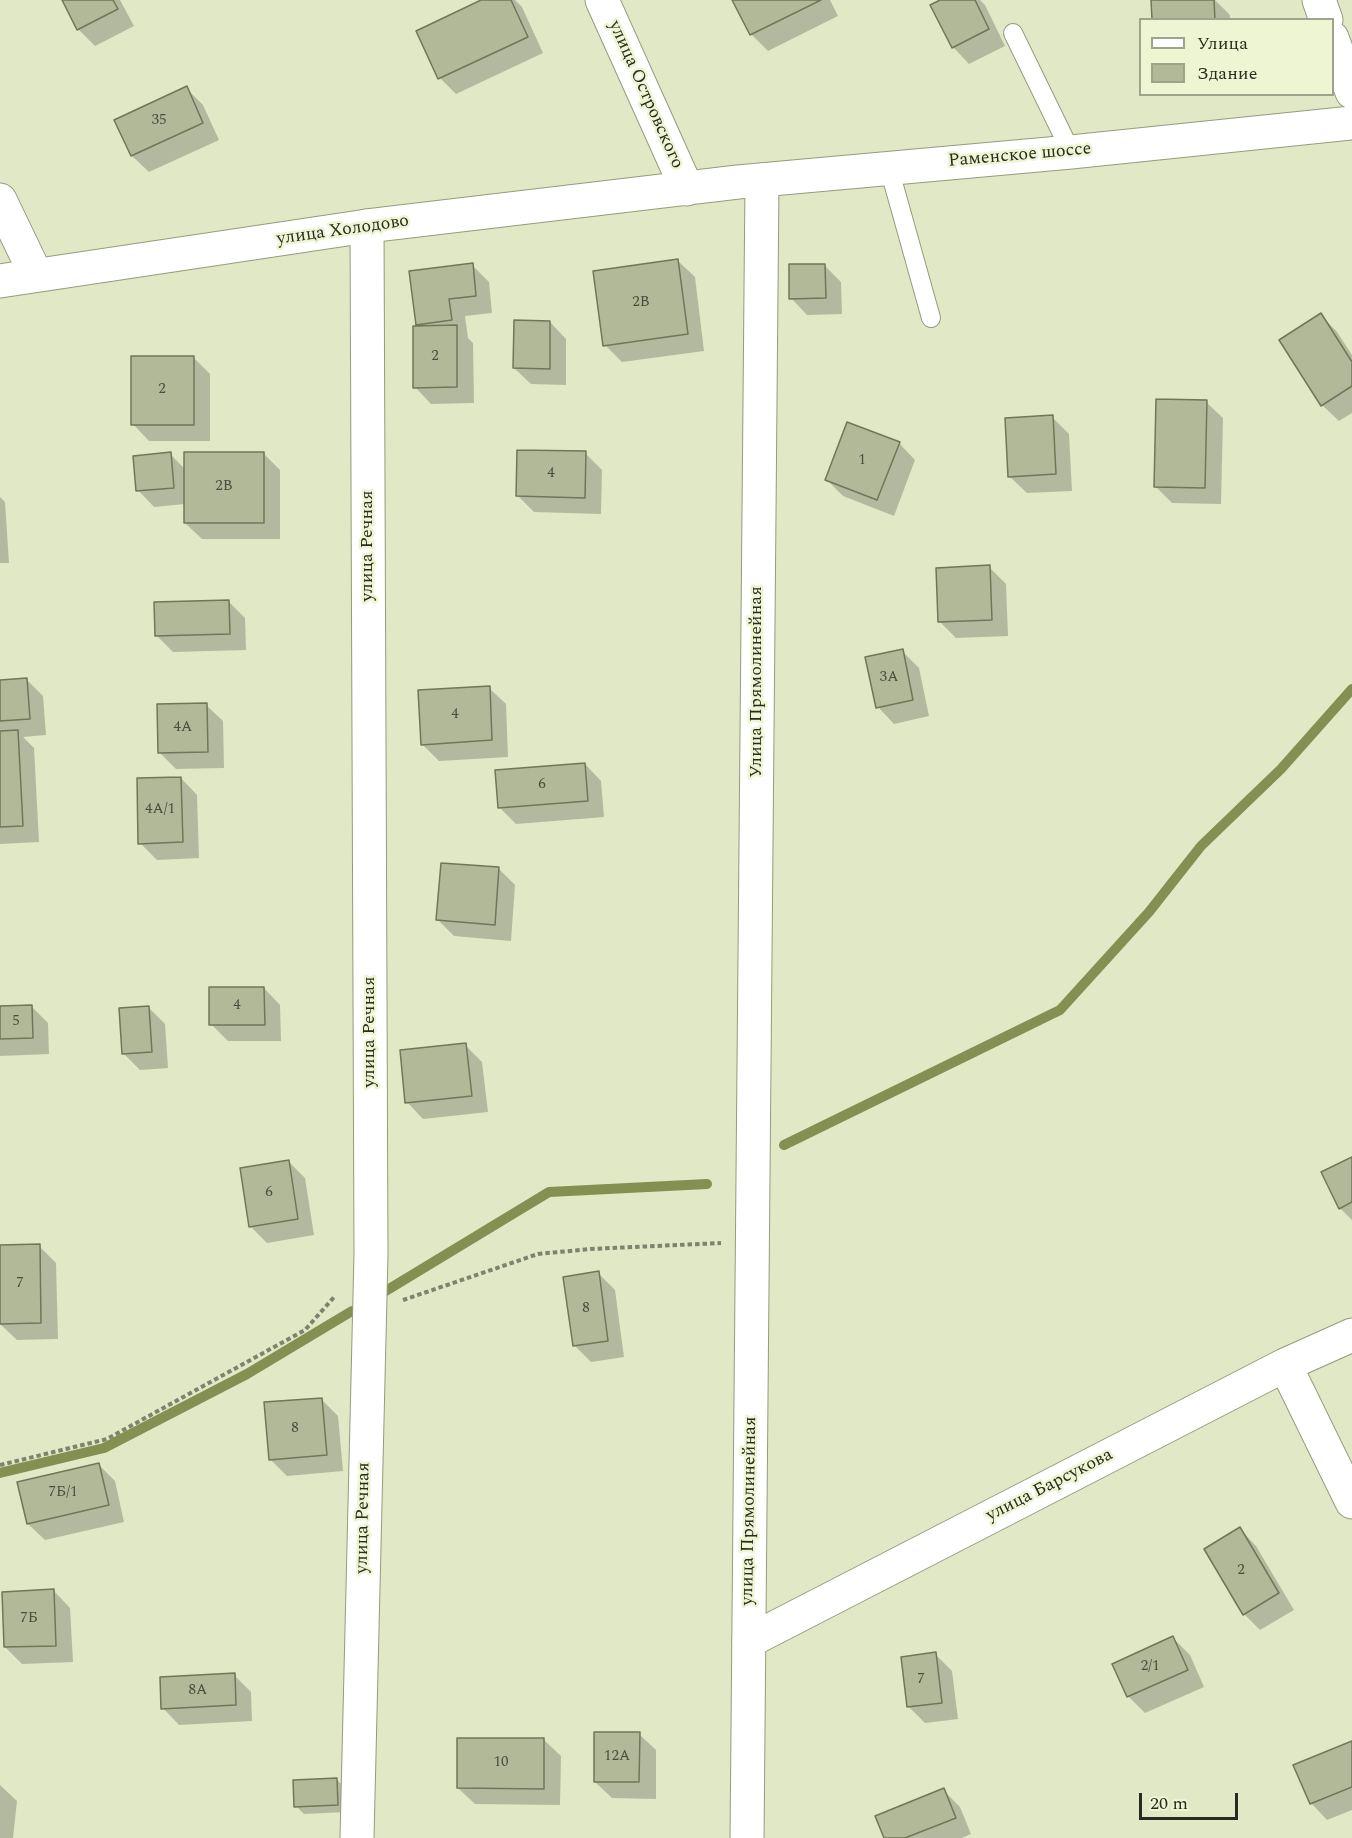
<!DOCTYPE html>
<html>
<head>
<meta charset="utf-8">
<style>
	body { margin:0 }
	#map { position:relative; width:1352px; height:1838px; overflow:hidden; background:#e0e8c6; font-family:Spectral,serif }
	canvas { display:block }
	.legend { position:absolute; left:1139px; top:18px; width:195px; height:78px; box-sizing:border-box; background:#edf5d3; border:2px solid #9ea48b; margin:0; padding:8px 10px; list-style:none; font-size:18px; color:#282b1e }
	.legend li { display:flex; align-items:center; gap:12px; height:30px }
	.legend b { width:30px; border:2px solid #9ea48b }
	.scale { position:absolute; left:1139px; top:1793px; width:99px; height:27px; box-sizing:border-box; border:3px solid #282b1e; border-top:0; padding-left:8px; font-size:18px; line-height:21px; white-space:nowrap; color:#282b1e; -webkit-text-stroke:4px #edf5d3; paint-order:stroke }
</style>
</head>
<body>
<div id="map">
<canvas width="1352" height="1838"></canvas>
<ul class="legend">
<li><b style="height:8px;background:#fff"></b>Улица</li>
<li><b style="height:16px;background:#b1b999"></b>Здание</li>
</ul>
<div class="scale">20 m</div>
</div>
<script>
const g = document.querySelector('canvas').getContext('2d');
g.lineJoin = 'round';
function paint(path, color) { g.fillStyle = color; g.fill(path, 'evenodd'); }
const shape = rows => new Path2D(rows.map(r => 'M' + r).join(''));
function strokePath(path, color, width, dash) { g.strokeStyle = color; g.lineWidth = width; g.lineCap = dash ? 'butt' : 'round'; g.setLineDash(dash || []); g.stroke(path); }
function label(font, color, halo, rows, align = 'center') {
  g.font = font + ' Spectral,serif'; g.lineWidth = 5; g.setLineDash([]); g.textBaseline = 'middle'; g.strokeStyle = halo; g.fillStyle = color; for (const [text, x, y, turn = 0] of rows) {
    g.save(); g.translate(x, y); g.rotate((+turn || 0) * Math.PI / 180); g.textAlign = isNaN(turn) ? turn : align; if (halo) g.strokeText(text, 0, 0); g.fillText(text, 0, 0); g.restore();
  }
}
const shadow = shape([
	[64,0,120,0,134,26,95,46,78,29],
	[485,0,515,0,522,7,543,53,456,94,440,78],
	[734,0,830,0,838,16,768,51,751,34],
	[944,0,980,0,985,5,1005,46,969,64,953,47],
	[1181,0,1215,0,1230,15,1230,20,1153,20],
	[186,88,203,105,219,140,149,172,132,156,116,120],
	[678,261,695,277,704,351,622,362,605,345],
	[472,265,489,282,492,313,465,316,468,338,473,343,474,403,431,404,415,387,420,327,417,324],
	[824,265,841,282,842,314,807,315,791,298],
	[1321,315,1337,332,1352,355,1352,413,1339,421,1322,405],
	[550,322,566,339,566,385,531,384,514,368],
	[193,357,210,374,210,441,149,441,133,424],
	[1206,402,1223,418,1221,504,1172,503,1156,487],
	[1052,417,1069,434,1072,491,1027,493,1010,477],
	[899,443,915,460,894,516,843,496,827,480],
	[263,453,280,470,280,539,202,539,185,523,185,504,154,507,138,490,170,454,185,469],
	[585,453,602,470,601,514,534,512,517,495],
	[0,497,5,502,9,563,0,563],
	[989,567,1006,584,1008,636,956,638,940,622],
	[229,602,245,618,246,650,173,652,156,635],
	[902,651,919,668,929,716,894,724,878,707],
	[27,680,43,696,46,735,23,737,34,748,39,842,0,844,0,682],
	[489,688,506,704,508,757,439,761,422,744],
	[206,705,223,721,224,768,176,769,160,753],
	[585,764,601,781,604,817,516,824,500,808],
	[181,778,197,795,199,858,157,860,140,843],
	[499,869,515,885,511,941,454,936,438,920],
	[264,988,280,1005,281,1041,228,1041,211,1024],
	[31,1006,48,1023,49,1054,0,1056,0,1008],
	[149,1008,165,1024,168,1068,140,1070,123,1053],
	[465,1045,482,1062,488,1112,423,1119,407,1102],
	[1352,1158,1352,1220,1340,1208],
	[289,1162,305,1178,314,1235,267,1243,250,1226],
	[39,1246,56,1263,58,1339,17,1340,0,1324,0,1247],
	[598,1273,615,1290,624,1357,591,1362,574,1345],
	[321,1399,338,1416,343,1471,287,1476,270,1459],
	[98,1464,115,1481,124,1522,45,1540,28,1524],
	[1240,1529,1256,1546,1294,1610,1260,1630,1244,1614],
	[54,1591,70,1608,73,1662,22,1664,5,1647],
	[1173,1638,1190,1655,1204,1687,1145,1713,1129,1697,1114,1664],
	[935,1654,952,1671,958,1719,925,1723,909,1707],
	[234,1675,251,1692,252,1721,179,1725,163,1708],
	[639,1734,656,1750,656,1799,612,1798,595,1782],
	[544,1740,561,1756,560,1805,475,1804,458,1788],
	[1352,1743,1352,1810,1327,1820,1311,1803],
	[336,1779,344,1787,345,1812,304,1814,296,1806],
	[0,1785,17,1801,13,1838,0,1838],
	[943,1790,960,1807,971,1834,962,1838,886,1838]
]);
const stream = shape([
	[784,1145,1060,1010,1149,912,1201,846,1281,769,1352,689],
	[384,1292,549,1192,707,1184],
	[0,1473,104,1448,247,1374,352,1311]
]);
const building = shape([
	[62,0,113,0,118,9,77,30,62,0],
	[481,0,511,0,528,37,438,79,416,31,481,0],
	[732,0,821,0,750,35,732,0],
	[940,0,975,0,989,29,952,48,930,5,940,0],
	[1151,0,1214,0,1215,20,1152,20,1151,0],
	[187,86,203,123,131,156,114,120,187,86],
	[678,259,688,334,603,346,593,271,678,259],
	[473,263,476,296,449,299,452,320,416,325,409,271,473,263],
	[789,264,825,264,826,298,789,299,789,264],
	[1321,313,1352,362,1352,386,1321,406,1279,340,1321,313],
	[514,320,550,321,550,369,513,368,514,320],
	[457,325,457,387,413,388,413,326,457,325],
	[131,356,194,356,194,425,131,425,131,356],
	[1156,399,1207,400,1205,488,1154,487,1156,399],
	[1053,415,1056,474,1008,477,1005,418,1053,415],
	[847,422,900,442,877,500,825,480,847,422],
	[517,450,586,451,585,498,516,496,517,450],
	[171,452,174,488,136,491,133,456,171,452],
	[184,452,264,452,264,523,184,523,184,452],
	[990,565,992,620,938,622,936,568,990,565],
	[229,600,230,634,155,636,154,602,229,600],
	[903,649,913,700,876,708,865,657,903,649],
	[27,678,30,719,0,721,0,680,27,678],
	[490,686,492,740,421,745,418,690,490,686],
	[207,703,208,752,158,753,157,704,207,703],
	[18,730,23,826,0,827,0,731,18,730],
	[585,763,588,801,498,808,495,770,585,763],
	[181,777,183,842,138,844,137,778,181,777],
	[441,863,499,867,495,925,436,920,441,863],
	[209,987,264,987,265,1025,209,1025,209,987],
	[32,1005,33,1038,0,1039,0,1006,32,1005],
	[149,1006,152,1052,122,1054,119,1008,149,1006],
	[466,1043,472,1096,405,1103,400,1050,466,1043],
	[1352,1157,1352,1202,1339,1209,1321,1172,1352,1157],
	[289,1160,298,1219,249,1227,240,1168,289,1160],
	[40,1244,41,1323,0,1324,0,1245,40,1244],
	[599,1271,608,1341,573,1346,563,1277,599,1271],
	[322,1398,327,1455,269,1460,264,1402,322,1398],
	[99,1463,109,1505,27,1524,17,1482,99,1463],
	[1240,1527,1279,1593,1243,1615,1204,1549,1240,1527],
	[54,1589,56,1646,4,1647,2,1592,54,1589],
	[1173,1636,1188,1670,1127,1697,1112,1664,1173,1636],
	[936,1652,942,1703,907,1707,901,1657,936,1652],
	[235,1673,236,1705,161,1709,160,1677,235,1673],
	[594,1732,640,1732,639,1782,594,1782,594,1732],
	[457,1738,544,1738,544,1789,457,1788,457,1738],
	[1352,1741,1352,1787,1310,1804,1293,1765,1352,1741],
	[337,1778,338,1805,294,1807,293,1780,337,1778],
	[944,1788,956,1818,905,1838,884,1838,875,1816,944,1788]
]);
const path = shape([
	[403,1300,538,1254,590,1249,721,1243],
	[0,1465,107,1439,305,1330,335,1296]
]);
const service = shape([
	[1013,33,1071,152],
	[889,168,931,318]
]);
const minor = shape([
	[602,0,687,189],
	[1319,0,1326,20],
	[1332,38,1352,92],
	[0,200,36,275],
	[1285,1365,1352,1502],
	[749,1641,1285,1365,1352,1335],
	[357,1838,371,1254,367,226]
]);
const tertiary = shape([
	[747,1838,762,180]
]);
const secondary = shape([
	[0,281,367,226,738,182,1071,152,1352,123]
]);
const numberNames = [
	["35",159,121],
	["2В",641,303],
	["2",435,357],
	["2",162,390],
	["1",862,461],
	["4",551,474],
	["2В",224,487],
	["3А",889,678],
	["4",455,715],
	["4А",183,728],
	["6",542,785],
	["4А/1",160,810],
	["4",237,1006],
	["5",16,1022],
	["6",269,1193],
	["7",20,1284],
	["8",586,1309],
	["8",295,1429],
	["7Б/1",63,1493],
	["2",1241,1571],
	["7Б",29,1619],
	["2/1",1150,1667],
	["7",921,1680],
	["8А",198,1691],
	["12А",617,1757],
	["10",501,1763]
];
const streetNames = [
	["улица Островского",645,95,66],
	["Раменское шоссе",1020,156,-5],
	["улица Холодово",343,231,-8],
	["улица Речная",368,546,-90],
	["Улица Прямолинейная",757,682,-90],
	["улица Речная",370,1032,-90],
	["улица Барсукова",1050,1486,-27],
	["улица Прямолинейная",750,1511,-89],
	["улица Речная",364,1518,-89]
];
paint(shadow, '#0003');
strokePath(stream, '#839051', 10);
paint(building, '#b1b999');
strokePath(building, '#6f7758', 1.5);
strokePath(service, '#949c7c', 20);
strokePath(minor, '#949c7c', 35);
strokePath(tertiary, '#949c7c', 35);
strokePath(secondary, '#949c7c', 35);
strokePath(path, '#7e836d', 4, [4.5, 3]);
strokePath(service, '#fff', 18);
strokePath(minor, '#fff', 33);
strokePath(tertiary, '#fff', 33);
strokePath(secondary, '#fff', 33);
label('15px', '#4a4e3d', null, numberNames);
label('18px', '#282b1e', '#edf5d3', streetNames);
</script>
</body>
</html>
